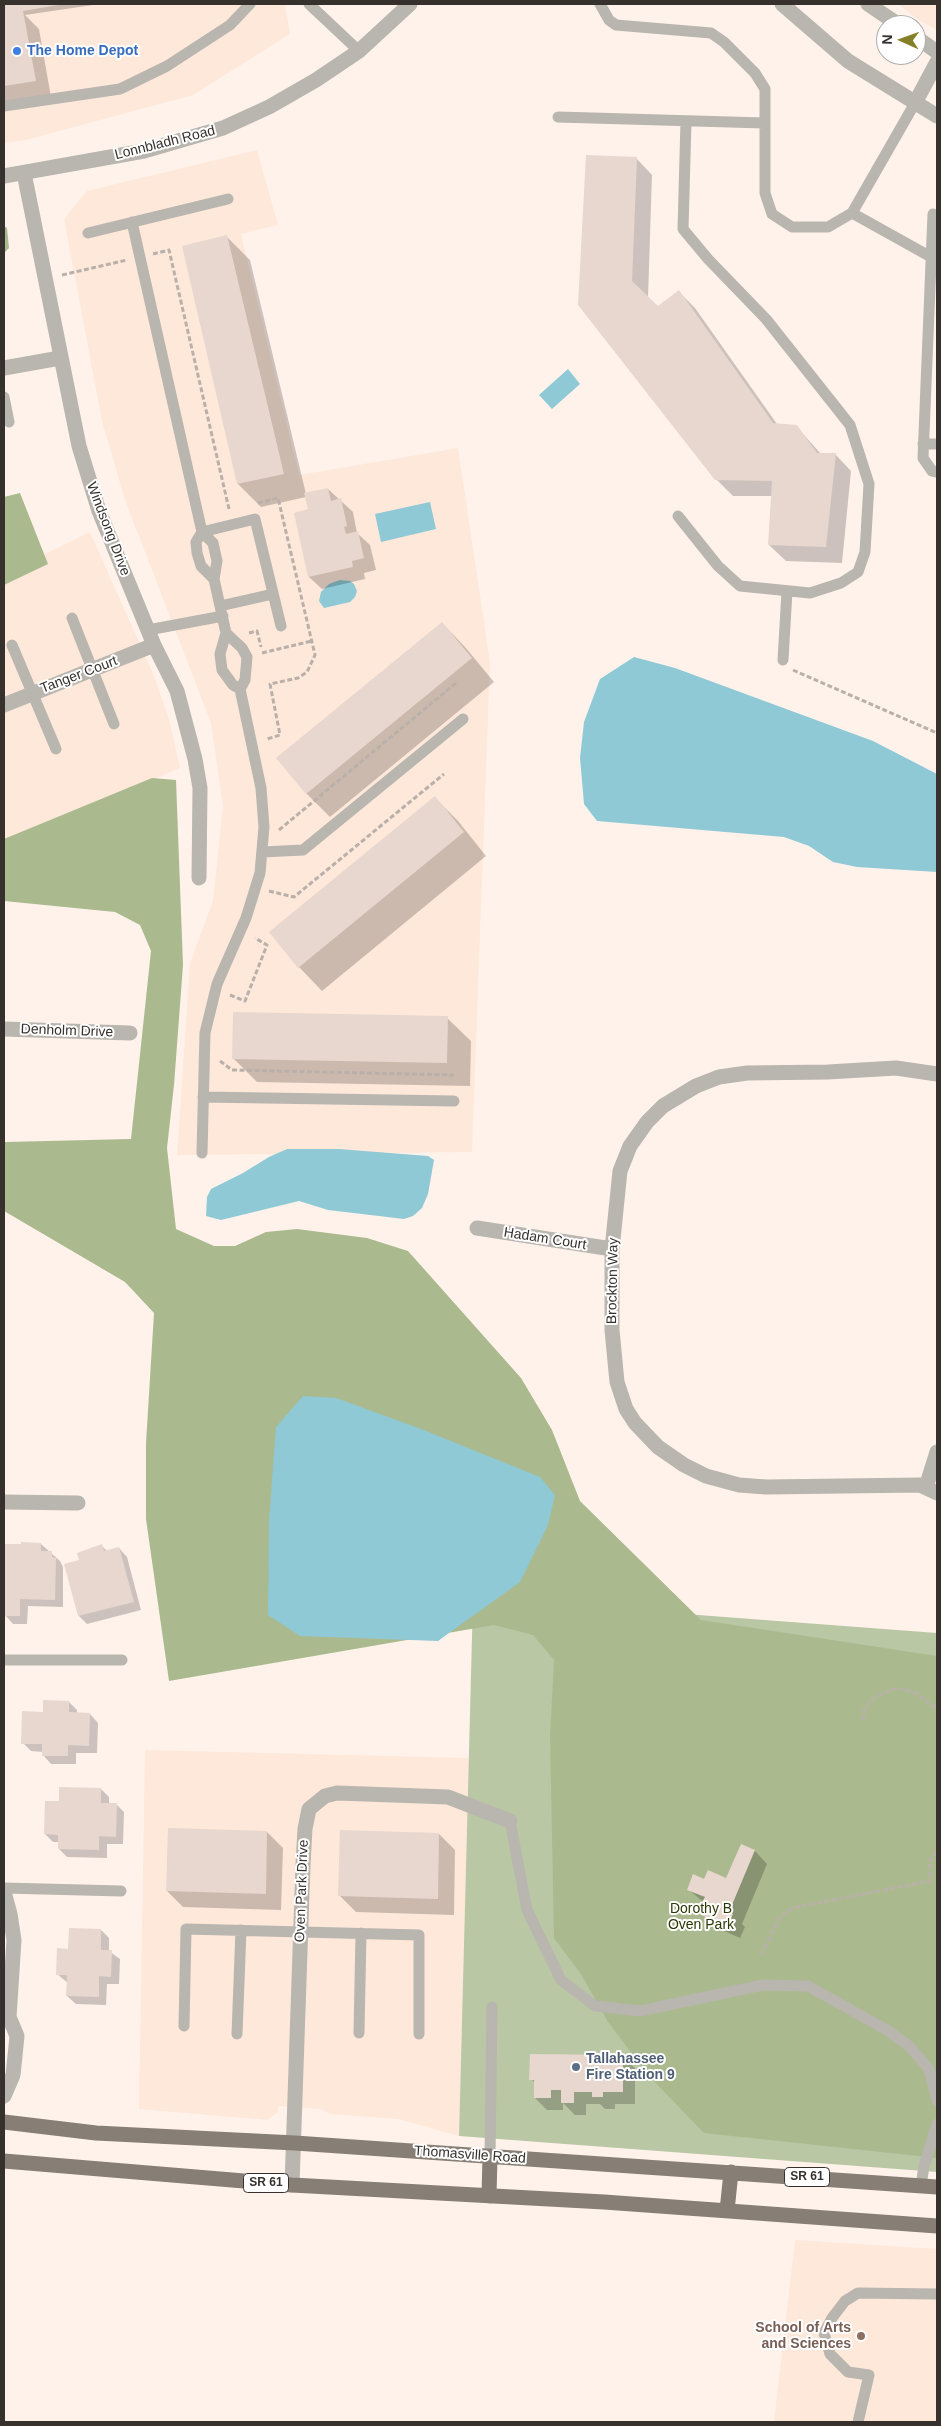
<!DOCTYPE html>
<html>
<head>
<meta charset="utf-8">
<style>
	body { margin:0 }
	#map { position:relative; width:941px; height:2426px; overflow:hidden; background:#fff2eb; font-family:Arial,sans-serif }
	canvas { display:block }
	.frame { position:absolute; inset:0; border:5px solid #37312e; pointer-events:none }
	.north { position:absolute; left:876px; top:15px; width:50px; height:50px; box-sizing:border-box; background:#fff; border:1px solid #afadab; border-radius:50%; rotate:272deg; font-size:14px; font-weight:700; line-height:20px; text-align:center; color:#37312e }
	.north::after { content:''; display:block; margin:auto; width:18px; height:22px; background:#858027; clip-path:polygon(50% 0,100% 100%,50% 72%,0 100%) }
</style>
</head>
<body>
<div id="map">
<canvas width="941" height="2426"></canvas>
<div class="frame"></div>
<div class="north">N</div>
</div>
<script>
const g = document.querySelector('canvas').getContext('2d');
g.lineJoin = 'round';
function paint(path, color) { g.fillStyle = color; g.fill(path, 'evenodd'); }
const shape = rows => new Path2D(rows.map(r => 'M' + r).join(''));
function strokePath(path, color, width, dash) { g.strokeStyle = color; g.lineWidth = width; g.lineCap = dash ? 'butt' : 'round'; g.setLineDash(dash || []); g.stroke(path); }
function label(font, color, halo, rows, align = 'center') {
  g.font = font + ' Arial,sans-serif'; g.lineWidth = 4; g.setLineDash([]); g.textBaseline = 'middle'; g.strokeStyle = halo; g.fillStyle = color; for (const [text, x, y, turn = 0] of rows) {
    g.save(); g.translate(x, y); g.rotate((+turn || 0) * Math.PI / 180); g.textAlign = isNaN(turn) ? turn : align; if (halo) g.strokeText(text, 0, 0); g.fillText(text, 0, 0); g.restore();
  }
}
const built = shape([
	[4,4,285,4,290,34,193,95,26,140,4,143],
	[898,4,937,4,937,30,917,19],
	[257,150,278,225,241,234,299,475,458,448,490,663,472,1152,177,1155,190,963,213,901,223,806,211,723,125,500,102,421,64,219,87,191],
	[90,532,154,676,169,719,180,768,4,843,4,574],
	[145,1750,469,1758,459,2136,398,2119,330,2114,320,2109,278,2106,278,2112,267,2120,139,2109],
	[795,2240,937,2249,937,2422,774,2422]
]);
const green = shape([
	[473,1598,937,1633,937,2172,459,2136]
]);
const forest = shape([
	[4,226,7,228,9,248,4,253],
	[20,493,48,564,4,585,4,497],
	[152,778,176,780,183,965,174,1085,167,1148,176,1229,214,1246,235,1246,266,1232,297,1229,367,1238,408,1251,521,1378,552,1430,580,1501,701,1620,937,1656,937,2158,704,2133,648,2075,608,2022,581,1974,554,1938,550,1736,554,1660,533,1635,494,1625,169,1681,146,1519,146,1443,154,1313,125,1282,4,1211,5,1142,131,1139,151,951,140,925,115,912,4,901,4,839]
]);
const water = shape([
	[568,369,580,384,552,409,539,395],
	[430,502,436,529,381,542,375,514],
	[340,580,350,581,354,584,357,591,355,597,350,602,324,608,319,601,321,592,329,584],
	[634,657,675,668,873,741,937,774,937,872,857,867,833,862,809,846,784,837,597,821,584,804,580,758,584,722,600,679],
	[287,1149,339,1149,428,1156,434,1160,428,1194,422,1208,413,1216,404,1219,328,1210,299,1201,221,1220,206,1216,207,1197,211,1189,243,1173,269,1157],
	[303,1396,336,1398,421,1429,540,1477,555,1495,548,1525,520,1582,438,1641,300,1636,268,1615,269,1521,276,1427]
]);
const shadow = shape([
	[4,4,100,4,25,15,39,29,51,97,4,104],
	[636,158,652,175,648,298,658,308,679,292,695,308,777,424,796,426,821,454,835,454,851,471,842,563,786,561,769,545,773,496,733,496,716,479,579,304],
	[227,237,250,260,306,494,328,489,353,512,357,533,370,545,376,570,364,573,365,579,322,589,309,577,309,510,306,497,261,507,238,484,184,247],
	[442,623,465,647,494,682,330,817,307,794,278,758],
	[435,798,458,821,486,856,322,991,299,967,271,932],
	[447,1018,471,1041,470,1086,257,1082,233,1058],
	[41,1544,60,1561,63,1567,63,1607,28,1606,27,1624,13,1624,5,1615,4,1609,4,1545],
	[102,1546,108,1552,119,1548,127,1557,141,1610,87,1624,79,1616,65,1565,81,1561],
	[69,1702,77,1710,77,1714,90,1714,98,1723,97,1753,76,1753,76,1764,51,1764,43,1755,43,1752,31,1751,23,1743,44,1713],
	[101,1789,109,1797,109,1804,116,1804,124,1812,123,1844,107,1844,107,1858,67,1857,59,1849,59,1842,53,1842,45,1834,60,1803],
	[267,1832,283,1848,281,1910,183,1907,167,1891],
	[439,1834,455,1850,454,1915,356,1912,340,1896],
	[742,1846,755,1851,767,1864,742,1924,745,1927,740,1938,715,1927,702,1915,707,1905,688,1889,705,1881,727,1880],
	[101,1930,109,1938,109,1951,120,1959,119,1984,107,1984,106,2005,76,2004,67,1996,68,1983,57,1974,69,1950],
	[623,2056,635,2068,635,2104,615,2104,615,2109,605,2109,600,2104,586,2104,586,2115,575,2115,563,2103,563,2110,547,2110,535,2098,535,2083,531,2079]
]);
const building = shape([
	[4,4,64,4,23,11,36,81,4,86],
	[586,155,637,157,632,281,658,306,679,290,773,423,797,425,817,453,836,453,826,547,768,545,772,481,715,480,578,305],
	[227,235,284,474,237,484,182,246],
	[328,488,331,501,341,498,347,526,344,527,346,534,358,531,364,558,352,561,353,567,308,577,294,513,308,509,304,493],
	[442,622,472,658,306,794,276,758],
	[435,796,464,832,298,968,269,932],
	[233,1012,448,1016,447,1063,232,1059],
	[21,1542,41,1543,41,1551,52,1551,52,1557,56,1558,55,1600,20,1599,20,1616,4,1616,4,1544,21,1544],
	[102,1544,104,1551,119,1547,134,1602,78,1616,64,1564,79,1560,77,1553],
	[43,1700,69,1701,69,1712,90,1713,89,1746,68,1745,68,1756,42,1756,42,1744,21,1744,22,1711,43,1712],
	[59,1787,101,1788,101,1803,117,1803,116,1837,99,1836,99,1850,58,1849,58,1835,44,1834,45,1801,59,1801],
	[168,1828,267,1831,266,1894,166,1891],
	[340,1830,439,1833,438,1899,338,1896],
	[741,1844,755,1850,729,1912,733,1914,727,1927,701,1915,706,1904,702,1902,705,1897,687,1890,693,1874,704,1879,708,1870,726,1878],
	[69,1928,101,1929,101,1950,112,1950,111,1977,99,1976,99,1997,66,1996,67,1975,56,1975,57,1948,68,1949],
	[530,2054,623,2055,623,2092,603,2092,603,2097,592,2097,592,2092,574,2092,574,2103,561,2103,561,2090,551,2090,551,2098,534,2098,534,2080,529,2080]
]);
const path = shape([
	[153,254,169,250,229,509],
	[62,275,127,260],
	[258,503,278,498,315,655,307,672,298,678,270,684,280,735,267,739],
	[249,633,257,631,261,647],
	[262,653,312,641],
	[793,670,937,733],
	[279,830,456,683],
	[269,891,294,897,444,774],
	[230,995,245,1001,267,945,255,938],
	[220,1061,232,1070,454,1075],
	[863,1720,864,1710,871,1700,892,1689,904,1689,917,1694,937,1709],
	[761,1955,779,1919,792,1908,930,1881,930,1861,937,1851]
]);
const service = shape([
	[309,4,359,51],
	[600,4,609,20,616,25,711,33,724,42,755,73,765,89,765,193,772,214,792,227,828,227,852,213,915,103],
	[4,106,120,89,167,66,230,25,250,4],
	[558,117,764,123],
	[852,213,931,257],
	[933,214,923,458,932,471,937,472],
	[132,222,202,532,213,543,217,561,214,579,226,633,220,654,222,670,233,685,240,689],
	[88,233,228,199],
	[4,397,9,422],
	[923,444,937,444],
	[678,516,718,566,740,586,810,593,841,583,858,572,865,552,869,484,850,425,766,319,708,259,683,229,686,121],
	[214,579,201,566,197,553,196,542,202,532,255,519,281,626],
	[220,606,273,594],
	[72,618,114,724],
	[148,630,223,616],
	[12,645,56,749],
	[783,660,787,591],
	[262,852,303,850,463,719],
	[203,1097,454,1101],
	[202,1153,205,1033,217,984,246,918,260,873,264,827,261,788,240,689,245,680,247,657,242,648,226,633],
	[4,1660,122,1660],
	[510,1821,527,1910,561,1980,595,2006,640,2011,763,1985,808,1986,887,2030,909,2046,929,2069,937,2101],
	[4,1888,121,1891],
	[184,2026,186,1929,419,1935,419,2034],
	[359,2033,361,1933],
	[237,2034,241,1930],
	[490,2156,492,2007],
	[921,2186,924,2166,937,2124],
	[858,2422,869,2375,848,2372,830,2354,824,2333,832,2318,845,2301,858,2293,937,2294]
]);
const minor = shape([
	[24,173,79,446,99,511,154,645,177,691,195,759,200,788,199,878],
	[4,176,144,151,223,128,269,107,316,80,359,51,410,4],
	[4,368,60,358],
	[4,705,154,645],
	[4,1029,130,1033],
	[937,1074,896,1068,828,1072,747,1073,719,1077,696,1086,663,1106,647,1122,630,1146,620,1171,612,1249,612,1330,617,1382,626,1409,635,1423,658,1447,684,1465,706,1476,739,1485,766,1487,920,1485,937,1493],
	[477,1228,612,1249],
	[926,1487,937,1452],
	[4,1502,78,1503],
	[4,1892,10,1914,14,1940,9,2017,17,2036,13,2075,4,2096],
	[292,2185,303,1864,305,1829,309,1809,325,1796,337,1793,448,1797,510,1821]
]);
const tertiary = shape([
	[782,4,848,61,937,116],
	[868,4,899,25],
	[916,37,937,52],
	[915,103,937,62]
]);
const primary = shape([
	[4,2122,96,2133,295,2143,937,2187],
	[4,2161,292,2185,604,2202,937,2226],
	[489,2196,490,2156],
	[727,2211,731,2172]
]);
const markers = [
	[17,51,5,"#3f7fe0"],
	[576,2067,5,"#5c6f8a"],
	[861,2336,5,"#8d6e63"]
];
const shields = [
	[807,2177,45],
	[266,2183,45]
];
const shieldNames = [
	["SR 61",807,2177],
	["SR 61",266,2183]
];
const shopNames = [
	["The Home Depot",27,51]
];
const streetNames = [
	["Lonnbladh Road",165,143,-14],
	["Windsong Drive",108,529,69],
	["Tanger Court",79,675,-21],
	["Denholm Drive",67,1031,2],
	["Hadam Court",545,1239,9],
	["Brockton Way",613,1281,-89],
	["Oven Park Drive",302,1891,-88],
	["Thomasville Road",470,2155,4]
];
const parkNames = [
	["Dorothy B",701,1909],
	["Oven Park",701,1925]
];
const serviceNames = [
	["Tallahassee",586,2059],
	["Fire Station 9",586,2075]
];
const educationNames = [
	["School of Arts",851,2328],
	["and Sciences",851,2344]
];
paint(built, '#fee8da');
paint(green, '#bac7a4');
paint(forest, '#aaba8e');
paint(water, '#8fc9d6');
paint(shadow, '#0003');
paint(building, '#e7d7ce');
strokePath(path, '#bab0aa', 3, [5, 2.5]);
strokePath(service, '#b9b5af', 11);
strokePath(minor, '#b9b5af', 15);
strokePath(tertiary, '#b9b5af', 15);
strokePath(primary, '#877f75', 15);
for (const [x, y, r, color] of markers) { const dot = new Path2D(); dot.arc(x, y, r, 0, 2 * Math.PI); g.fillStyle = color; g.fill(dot); strokePath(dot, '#fff', 2); }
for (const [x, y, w] of shields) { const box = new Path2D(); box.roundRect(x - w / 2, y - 9.5, w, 19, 4); g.fillStyle = '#fff'; g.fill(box); strokePath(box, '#37312e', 1); }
label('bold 12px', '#37312e', null, shieldNames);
label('bold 14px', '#366cbe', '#fff', shopNames, 'left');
label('14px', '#37312e', '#fff', streetNames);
label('14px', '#2b3905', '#fff', parkNames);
label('bold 14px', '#4e5e75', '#fff', serviceNames, 'left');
label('bold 14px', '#785e54', '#fff', educationNames, 'right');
</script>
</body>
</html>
